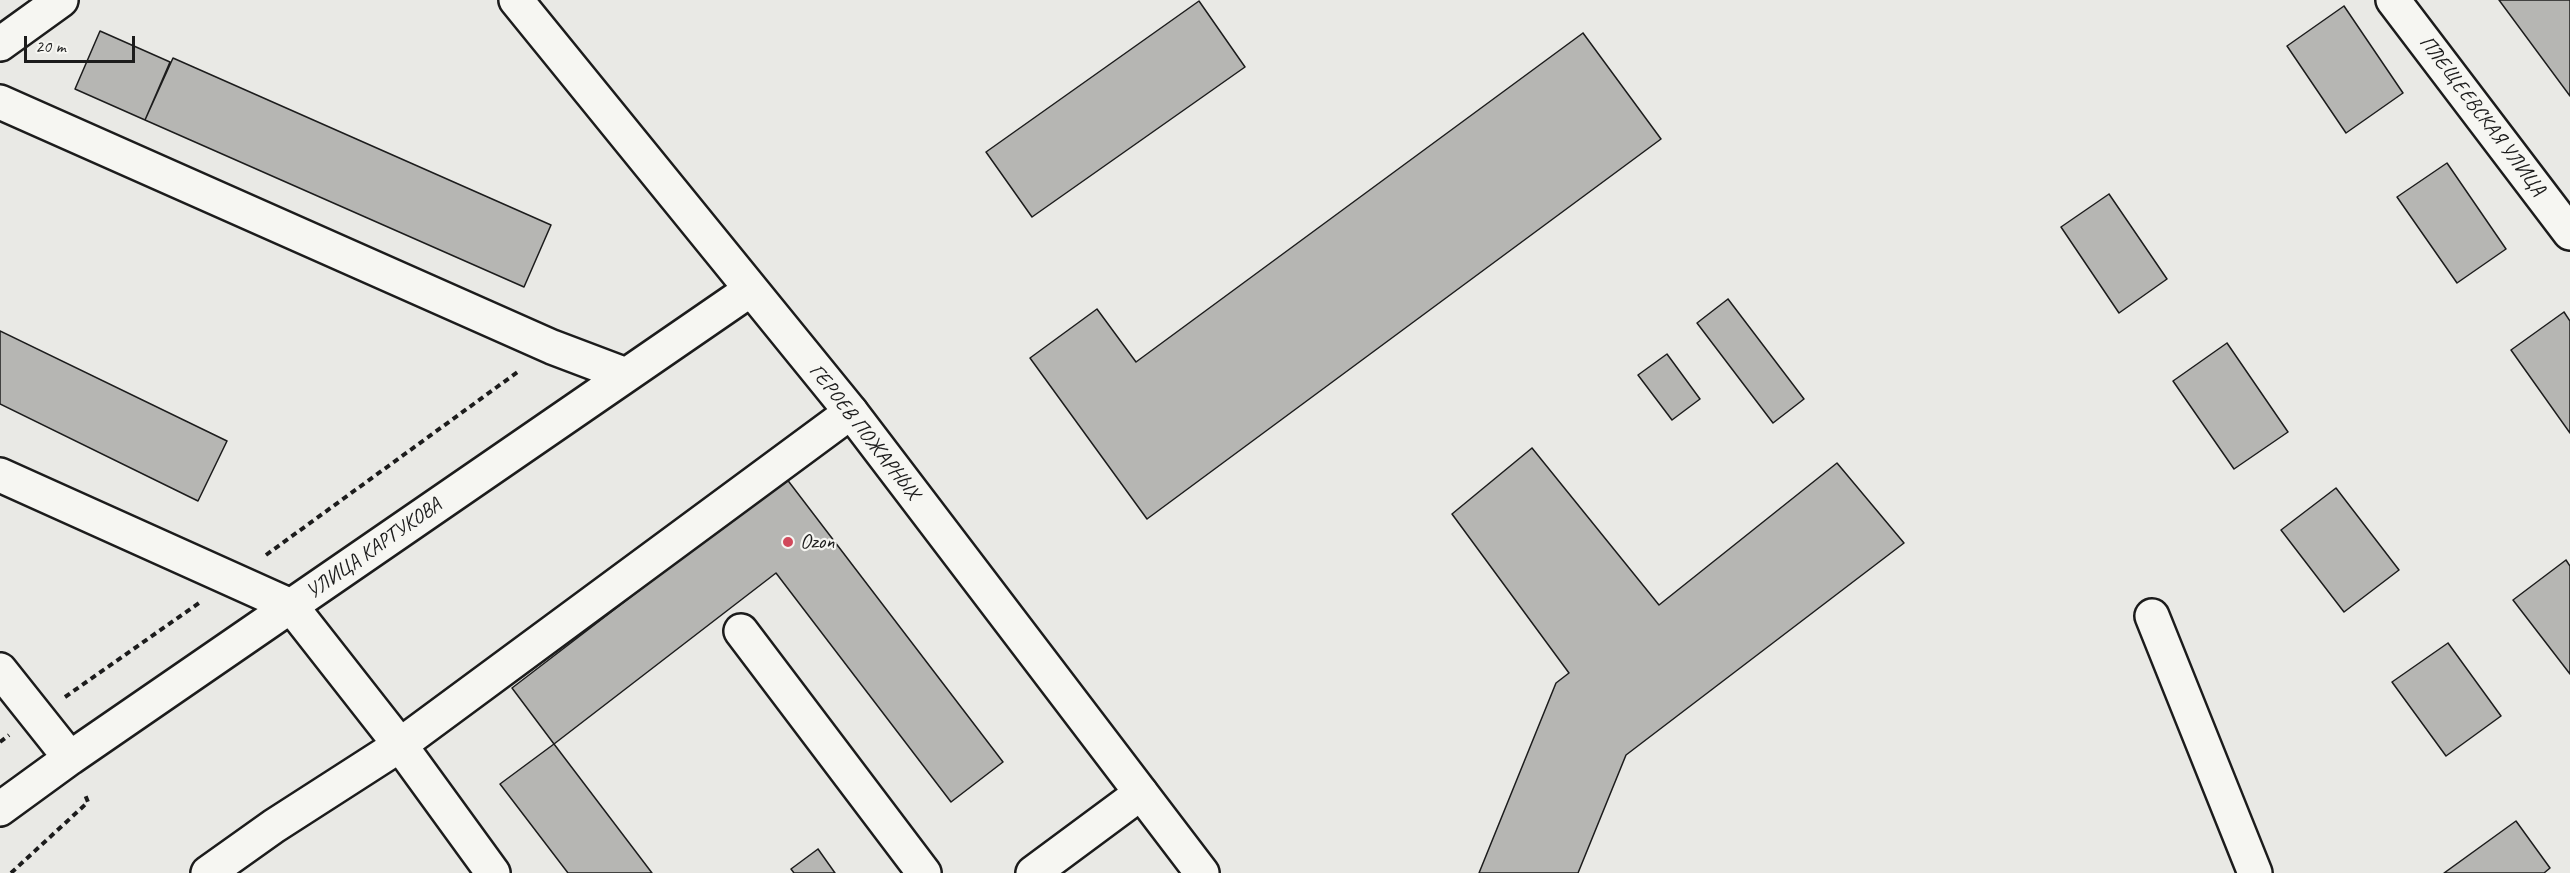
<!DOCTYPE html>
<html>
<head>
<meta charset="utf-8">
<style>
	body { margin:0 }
	#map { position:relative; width:2570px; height:873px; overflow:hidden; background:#e9e9e5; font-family:Caveat,sans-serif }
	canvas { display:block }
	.scale { position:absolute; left:24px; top:36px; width:111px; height:27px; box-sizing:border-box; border:3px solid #1c1c1c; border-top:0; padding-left:8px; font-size:18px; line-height:21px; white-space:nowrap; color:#1c1c1c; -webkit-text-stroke:4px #f6f6f2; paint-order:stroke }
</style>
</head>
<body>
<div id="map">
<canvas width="2570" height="873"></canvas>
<div class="scale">20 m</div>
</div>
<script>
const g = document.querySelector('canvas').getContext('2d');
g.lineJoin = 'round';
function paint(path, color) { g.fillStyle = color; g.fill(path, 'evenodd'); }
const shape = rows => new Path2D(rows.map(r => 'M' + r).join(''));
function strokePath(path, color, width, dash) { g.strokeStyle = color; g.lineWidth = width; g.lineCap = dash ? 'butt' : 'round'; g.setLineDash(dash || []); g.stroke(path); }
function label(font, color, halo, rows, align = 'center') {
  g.font = font + ' Caveat,sans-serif'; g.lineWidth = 4.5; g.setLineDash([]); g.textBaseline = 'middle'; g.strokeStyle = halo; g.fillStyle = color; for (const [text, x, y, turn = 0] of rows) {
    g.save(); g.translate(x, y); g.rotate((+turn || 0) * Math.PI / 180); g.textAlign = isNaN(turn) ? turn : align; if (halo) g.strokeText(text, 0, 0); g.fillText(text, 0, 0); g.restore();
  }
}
const building = shape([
	[2499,0,2570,0,2570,96,2499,0],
	[1199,1,1245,67,1032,217,986,152,1199,1],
	[2344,6,2403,93,2346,133,2287,46,2344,6],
	[100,31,170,62,145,120,75,89,100,31],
	[1583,33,1661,139,1147,519,1030,358,1097,309,1136,362,1583,33],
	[173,58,551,225,524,287,145,120,173,58],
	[2447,163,2506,249,2457,283,2397,197,2447,163],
	[2109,194,2167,279,2119,313,2061,227,2109,194],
	[1728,299,1804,399,1773,423,1697,323,1728,299],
	[2564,312,2570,321,2570,433,2511,350,2564,312],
	[0,331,227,441,198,501,0,404,0,331],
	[2227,343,2288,432,2234,469,2173,381,2227,343],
	[1667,354,1700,399,1672,420,1638,375,1667,354],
	[1532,448,1659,605,1837,463,1904,543,1626,755,1578,873,1479,873,1556,683,1569,673,1452,514,1532,448],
	[786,478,1003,762,951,802,776,573,554,744,512,688,786,478],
	[2336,488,2399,570,2344,612,2281,530,2336,488],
	[2566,560,2570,566,2570,674,2513,600,2566,560],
	[2448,643,2501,716,2446,756,2392,682,2448,643],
	[554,744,652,873,568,873,500,784,554,744],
	[2516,821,2550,868,2544,873,2444,873,2516,821],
	[818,849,835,873,794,873,791,869,818,849]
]);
const path = shape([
	[266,555,519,371],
	[65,697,199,603],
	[0,742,9,735],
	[11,873,88,802,84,792]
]);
const minor = shape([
	[2393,0,2570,233],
	[0,44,61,0],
	[0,102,552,347,626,375],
	[0,475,291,606,400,745,493,873],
	[2152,616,2255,873],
	[741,631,924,873],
	[0,670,70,758],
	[0,809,70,758,750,290],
	[208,873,274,826,400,745,851,412],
	[1033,873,1141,793]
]);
const major = shape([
	[516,0,851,412,1202,873]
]);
const markers = [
	[788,542,6,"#d1495b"]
];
const streetNames = [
	["ПЛЕЩЕЕВСКАЯ УЛИЦА",2482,116,53],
	["ГЕРОЕВ ПОЖАРНЫХ",864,432,52],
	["УЛИЦА КАРТУКОВА",374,549,-35]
];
const poiNames = [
	["Ozon",800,542]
];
paint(building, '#b6b6b3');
strokePath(building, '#1c1c1c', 1.5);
strokePath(minor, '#1c1c1c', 38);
strokePath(major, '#1c1c1c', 38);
strokePath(path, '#1c1c1c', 4, [6, 4.5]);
strokePath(minor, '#f6f6f2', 33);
strokePath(major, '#f6f6f2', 33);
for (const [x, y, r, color] of markers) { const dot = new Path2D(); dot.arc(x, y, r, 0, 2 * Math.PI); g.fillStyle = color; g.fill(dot); strokePath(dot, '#f6f6f2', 2); }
label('21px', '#1c1c1c', '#f6f6f2', streetNames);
label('21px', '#1c1c1c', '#f6f6f2', poiNames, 'left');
</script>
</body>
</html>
